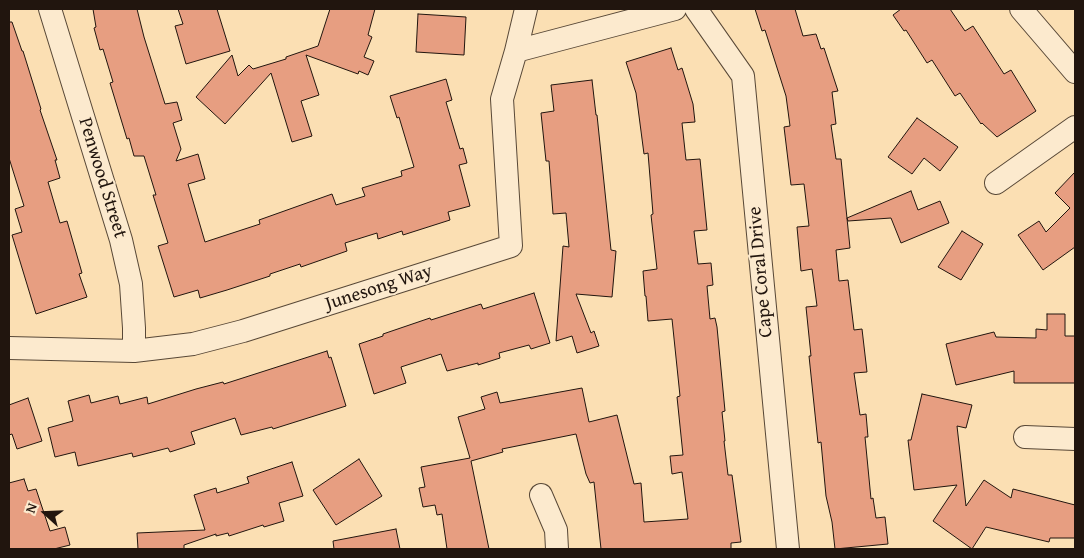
<!DOCTYPE html>
<html>
<head>
<meta charset="utf-8">
<style>
	body { margin:0 }
	#map { position:relative; width:1084px; height:558px; overflow:hidden; background:#fbdfb3; font-family:"Gentium Book Plus",serif }
	canvas { display:block }
	.frame { position:absolute; inset:0; border:10px solid #21150e; pointer-events:none }
	.north { position:absolute; left:20px; top:488px; width:50px; height:50px; -webkit-text-stroke:4px #fceace; paint-order:stroke; rotate:290deg; font-size:14px; font-weight:700; line-height:20px; text-align:center; color:#21150e }
	.north::after { content:''; display:block; margin:auto; width:18px; height:22px; background:#21150e; clip-path:polygon(50% 0,100% 100%,50% 72%,0 100%) }
</style>
</head>
<body>
<div id="map">
<canvas width="1084" height="558"></canvas>
<div class="frame"></div>
<div class="north">N</div>
</div>
<script>
const g = document.querySelector('canvas').getContext('2d');
g.lineJoin = 'round';
function paint(path, color) { g.fillStyle = color; g.fill(path, 'evenodd'); }
const shape = rows => new Path2D(rows.map(r => 'M' + r).join(''));
function strokePath(path, color, width, dash) { g.strokeStyle = color; g.lineWidth = width; g.lineCap = dash ? 'butt' : 'round'; g.setLineDash(dash || []); g.stroke(path); }
function label(font, color, halo, rows, align = 'center') {
  g.font = font + ' "Gentium Book Plus",serif'; g.lineWidth = 4; g.setLineDash([]); g.textBaseline = 'middle'; g.strokeStyle = halo; g.fillStyle = color; for (const [text, x, y, turn = 0] of rows) {
    g.save(); g.translate(x, y); g.rotate((+turn || 0) * Math.PI / 180); g.textAlign = isNaN(turn) ? turn : align; if (halo) g.strokeText(text, 0, 0); g.fillText(text, 0, 0); g.restore();
  }
}
const building = shape([
	[93,9,137,9,144,37,165,104,177,102,182,120,173,123,181,149,176,161,198,154,205,179,188,184,205,242,260,224,259,220,332,194,336,205,365,196,362,188,402,176,401,171,414,167,399,117,397,118,390,96,446,79,452,100,446,102,460,149,463,148,467,163,459,165,470,206,448,212,450,220,403,235,402,231,378,239,377,233,345,243,347,251,301,267,300,264,270,274,270,276,227,290,200,298,198,290,174,297,158,246,168,243,153,195,156,195,144,156,134,156,129,138,127,139,110,83,113,82,103,49,100,50,94,28,96,27,93,9],
	[178,9,217,9,230,51,186,64,175,26,183,24,178,9],
	[330,9,375,9,368,35,372,37,364,57,374,61,368,75,359,71,358,74,306,55,319,95,301,101,312,136,292,142,271,73,225,124,196,97,232,55,238,76,249,65,253,69,286,59,286,57,318,46,330,9],
	[755,9,795,9,803,36,816,34,821,49,824,48,838,91,832,92,836,124,831,125,836,159,841,159,850,248,836,250,839,281,848,280,854,330,862,329,867,372,854,373,860,415,866,414,868,437,865,437,871,499,873,498,876,518,885,517,888,544,835,549,832,522,826,496,821,442,818,443,809,356,811,356,806,307,817,306,812,269,801,271,797,227,809,226,804,184,791,185,784,127,790,126,786,96,765,30,762,31,755,9],
	[901,9,950,9,965,31,973,26,1004,74,1011,70,1036,111,997,137,982,123,981,124,960,93,955,96,932,60,927,63,906,30,904,31,893,15,901,9],
	[418,14,466,17,464,55,416,52,418,14],
	[9,22,12,22,22,51,23,51,41,109,40,110,57,160,55,160,60,178,48,182,60,223,67,221,82,273,79,274,87,297,36,314,12,235,22,232,15,209,24,206,9,158,9,22],
	[671,48,678,70,682,68,693,104,695,122,682,123,686,160,700,159,707,230,694,231,698,264,711,263,713,285,707,286,710,319,715,318,717,327,725,411,722,412,725,441,724,441,728,475,732,475,741,542,731,543,731,549,601,549,594,482,590,483,586,474,576,434,502,449,503,452,471,461,489,549,447,549,442,514,437,515,435,505,423,507,419,488,425,487,421,467,470,458,458,417,485,409,481,397,497,392,500,403,582,388,589,422,617,415,634,484,641,483,644,522,688,519,682,472,672,474,670,456,683,455,677,397,680,396,672,319,648,321,646,296,645,296,643,271,657,269,651,215,653,214,648,153,644,154,636,93,626,62,671,48],
	[592,80,596,115,597,115,611,250,616,251,612,297,576,294,591,333,594,331,599,346,577,353,572,336,556,341,563,246,569,247,566,213,553,214,549,161,546,161,541,113,554,111,551,85,592,80],
	[917,118,958,147,940,171,924,158,912,174,888,157,917,118],
	[1075,172,1075,247,1043,270,1018,235,1039,221,1046,232,1070,208,1055,193,1075,172],
	[911,191,918,210,940,201,949,223,901,243,891,218,848,221,847,218,911,191],
	[962,231,983,244,961,280,938,267,962,231],
	[534,293,550,343,531,349,529,345,499,353,500,358,478,365,478,363,447,371,441,354,401,367,406,383,374,394,359,344,383,336,383,334,430,318,431,320,481,304,483,309,534,293],
	[1047,314,1065,314,1065,336,1075,336,1075,383,1014,383,1014,371,956,385,946,344,994,332,996,337,1036,338,1036,329,1047,330,1047,314],
	[327,351,329,358,331,357,346,406,273,429,272,427,241,435,235,418,191,432,195,444,170,452,168,448,133,457,132,453,78,466,75,452,55,457,48,428,73,421,68,401,89,395,91,403,118,396,120,404,147,397,148,404,196,389,223,382,224,384,327,351],
	[922,394,972,405,966,428,957,426,966,506,984,480,1011,498,1013,489,1075,505,1075,538,1050,538,1049,542,986,527,972,549,933,521,957,485,914,490,908,440,911,440,922,394],
	[28,398,42,441,17,449,12,434,9,435,9,405,28,398],
	[359,459,382,496,336,525,313,490,359,459],
	[292,462,303,496,279,503,284,521,264,527,263,525,229,536,228,533,216,536,216,534,184,545,184,549,138,549,137,533,205,530,194,495,216,488,217,493,249,483,247,477,292,462],
	[24,479,28,491,36,489,50,531,65,527,70,545,54,549,9,549,9,483,24,479],
	[396,529,400,549,334,549,333,541,396,529]
]);
const minor = shape([
	[50,9,121,240,131,284,134,328,134,351],
	[696,9,743,76,788,549],
	[1021,9,1075,72],
	[516,51,675,9],
	[996,183,1075,127],
	[9,348,134,351,193,344,243,331,511,246,502,99,516,51,526,9],
	[1025,437,1075,439],
	[541,495,556,530,557,549]
]);
const streetNames = [
	["Penwood Street",102,178,73],
	["Cape Coral Drive",761,272,-95],
	["Junesong Way",379,288,-18]
];
paint(building, '#e79e81');
strokePath(building, '#21150e', 1);
strokePath(minor, '#584837', 24);
strokePath(minor, '#fceace', 22);
label('19px', '#21150e', '#fceace', streetNames);
</script>
</body>
</html>
